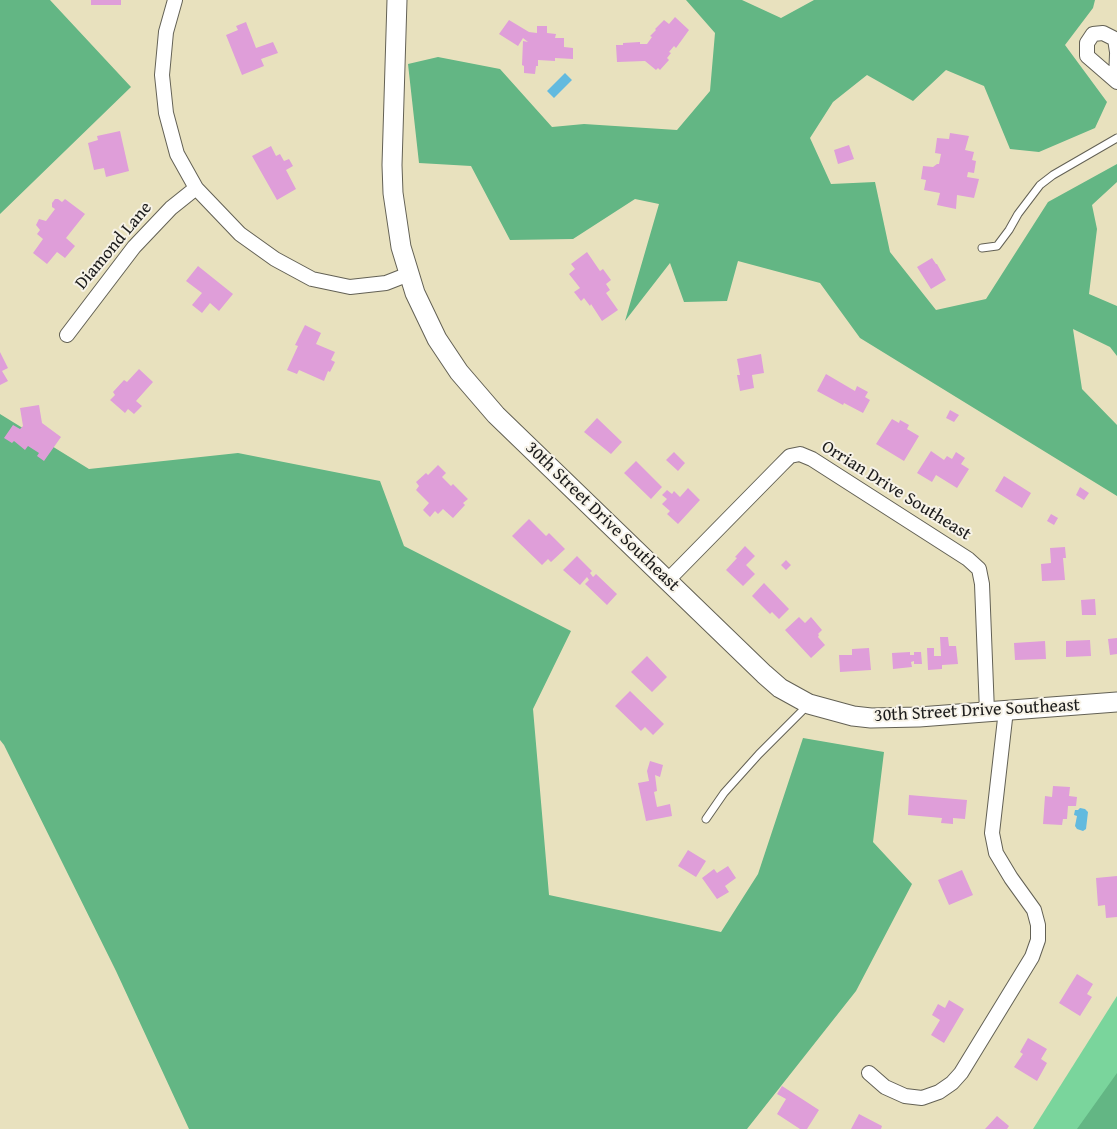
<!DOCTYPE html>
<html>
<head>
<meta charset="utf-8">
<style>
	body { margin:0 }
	canvas { display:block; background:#e8e1be }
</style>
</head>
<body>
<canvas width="1117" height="1129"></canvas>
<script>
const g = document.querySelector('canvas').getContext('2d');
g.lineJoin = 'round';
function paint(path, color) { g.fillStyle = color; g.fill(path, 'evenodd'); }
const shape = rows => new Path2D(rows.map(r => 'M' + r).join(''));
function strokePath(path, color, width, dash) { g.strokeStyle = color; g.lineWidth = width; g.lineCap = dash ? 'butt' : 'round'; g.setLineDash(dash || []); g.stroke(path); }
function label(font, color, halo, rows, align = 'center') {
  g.font = font + ' "Gentium Book Plus",serif'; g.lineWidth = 4; g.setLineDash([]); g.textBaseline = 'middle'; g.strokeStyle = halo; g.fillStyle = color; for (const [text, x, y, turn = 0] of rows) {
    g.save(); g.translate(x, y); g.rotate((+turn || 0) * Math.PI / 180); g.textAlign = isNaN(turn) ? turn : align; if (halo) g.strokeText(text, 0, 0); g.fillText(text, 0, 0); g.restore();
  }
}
const green = shape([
	[1117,996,1117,1129,1033,1129]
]);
const forest = shape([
	[0,0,50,0,131,87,0,214],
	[686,0,742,0,781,18,814,0,1095,0,1093,8,1065,45,1107,102,1095,128,1039,152,1010,149,984,86,946,70,913,101,867,75,833,102,810,138,831,184,875,182,890,252,936,310,986,299,1048,202,1117,164,1117,182,1092,205,1097,229,1089,294,1117,306,1117,356,1110,347,1073,329,1082,389,1117,425,1117,496,860,338,820,283,738,261,727,301,684,302,670,263,625,321,659,204,635,199,573,239,510,240,471,166,419,163,408,64,438,57,500,69,552,127,584,124,677,130,710,91,715,33],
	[0,414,89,469,238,453,380,481,404,546,571,631,533,709,549,895,721,932,758,874,803,738,884,752,873,842,912,884,856,991,747,1129,189,1129,116,971,4,745,0,740],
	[1117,1073,1117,1129,1077,1129]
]);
const water = shape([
	[565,73,572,80,554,98,547,91],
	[1080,808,1085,809,1088,812,1086,829,1083,831,1077,829,1075,826,1077,816,1074,815,1075,810,1078,810]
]);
const building = shape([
	[91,0,121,0,121,5,91,5],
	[675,17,689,30,676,48,674,46,669,52,671,53,667,58,669,60,660,70,658,68,656,70,645,61,617,62,616,45,623,45,623,43,640,42,640,44,647,44,652,37,650,36,656,30,655,29,664,20,669,24],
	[509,20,529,32,537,33,537,26,547,26,547,33,556,34,555,38,564,38,564,47,573,48,573,59,555,58,555,61,538,60,538,66,536,66,535,74,524,73,524,66,522,65,523,41,528,42,523,38,518,46,499,34],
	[246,22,256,48,273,42,278,53,261,59,264,66,242,75,226,35,238,30,236,26],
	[120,131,129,171,106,177,104,168,94,170,88,143,98,140,97,136],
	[950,133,969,136,965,150,974,152,972,160,976,161,974,173,968,172,967,177,979,179,974,198,957,195,956,209,937,205,940,193,924,190,926,180,921,179,923,166,933,167,937,164,939,164,941,154,935,153,937,138,949,139],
	[849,145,854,159,838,164,834,150],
	[271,146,276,156,280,154,284,161,289,159,293,166,286,170,296,189,277,200,252,156],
	[55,199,58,199,62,202,65,199,85,214,66,238,75,246,65,258,57,252,47,264,33,253,43,239,37,234,40,230,36,225,39,219,46,221,55,209,52,207,52,203],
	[587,252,600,271,603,269,611,280,606,284,610,290,606,293,618,310,602,321,591,304,590,306,584,298,581,301,574,292,580,288,569,274,575,269,571,264],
	[932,258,936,264,937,264,946,280,931,289,917,267],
	[198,266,233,294,219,311,210,303,202,313,192,305,202,293,186,281],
	[305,325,321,333,316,344,335,352,331,360,335,362,330,372,328,371,324,381,299,370,297,374,287,370,298,346,295,345],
	[0,352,8,368,2,371,8,381,0,385],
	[761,354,764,373,752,375,754,388,740,391,737,375,740,375,737,359],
	[139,369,153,382,136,401,142,406,134,414,128,409,125,413,110,400,115,395,113,392,124,380,127,382],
	[826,374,855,391,857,386,868,392,865,397,870,400,863,413,844,403,843,405,817,391],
	[39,405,42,423,61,437,44,461,37,456,39,453,28,446,25,450,14,441,12,443,4,438,13,425,20,429,23,426,20,408],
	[950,410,959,415,954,422,946,418],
	[597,418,622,442,611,454,584,432],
	[892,419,899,423,900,420,909,425,907,429,919,436,904,461,876,444],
	[931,451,944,460,947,456,952,459,956,452,965,458,961,464,969,469,957,488,936,475,932,482,917,473],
	[674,452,685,463,678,471,666,460],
	[636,461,662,487,651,499,624,473],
	[438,465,446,473,442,477,451,486,453,484,468,499,463,503,465,505,453,518,443,509,438,514,435,511,430,517,423,510,429,503,416,490,419,486,416,482,426,473,428,475],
	[1004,476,1031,493,1022,508,995,491],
	[1080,487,1089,493,1084,500,1076,495],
	[688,488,700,500,678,524,667,514,670,511,662,504,667,499,662,495,667,490,672,494,674,491,680,497],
	[1051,514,1058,518,1054,525,1047,521],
	[529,519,546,536,549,533,565,549,551,562,548,559,542,565,512,536],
	[745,546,755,556,746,565,755,574,743,586,726,570,737,558,735,557],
	[1065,547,1066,558,1063,558,1065,580,1042,581,1041,564,1051,563,1050,548],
	[577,556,592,571,590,573,593,577,596,574,617,594,607,605,585,584,589,580,587,577,580,585,563,570],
	[786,560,791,565,786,570,781,565],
	[764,583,789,609,779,619,772,612,770,614,752,596],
	[1095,599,1096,615,1082,615,1081,600],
	[799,617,805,623,811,617,822,630,818,634,819,635,818,637,825,645,811,658,785,630],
	[940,637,948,637,949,646,956,646,958,664,942,665,942,669,928,670,927,648,934,648,934,656,941,656],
	[1117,638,1117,654,1110,655,1108,639],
	[1090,640,1091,656,1066,657,1066,641],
	[1045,641,1046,659,1015,660,1014,643],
	[869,648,871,670,840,672,839,655,852,655,852,649],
	[910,652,910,655,914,655,914,652,921,652,922,664,914,664,914,661,911,662,912,667,893,669,892,653],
	[647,656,667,677,652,692,631,672],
	[630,691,664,724,653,735,645,727,641,731,615,706],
	[650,761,663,765,660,777,655,775,657,791,654,792,657,807,670,804,672,816,646,821,638,783,649,781,647,771],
	[1053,786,1070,787,1069,796,1077,797,1076,806,1068,806,1067,819,1063,819,1062,825,1043,824,1045,796,1052,797],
	[909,795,967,800,965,819,953,818,953,824,941,823,942,818,908,815],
	[688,850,706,861,696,877,678,866],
	[728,866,736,878,725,886,729,892,717,899,702,878,714,869,717,873],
	[962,870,973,895,949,905,938,880],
	[1117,876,1117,917,1106,918,1105,905,1098,906,1096,878],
	[1077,974,1093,984,1087,994,1092,997,1080,1016,1059,1003],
	[949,1000,964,1009,944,1043,931,1035,940,1020,932,1015,938,1004,945,1008],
	[1028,1038,1047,1049,1041,1059,1047,1063,1037,1081,1014,1067,1023,1054,1020,1052],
	[782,1086,819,1110,807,1129,800,1129,777,1114,786,1099,777,1094],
	[859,1114,882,1126,881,1129,851,1129],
	[997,1116,1009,1126,1007,1129,985,1129]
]);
const lane = shape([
	[982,248,997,246,1009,230,1018,214,1040,185,1053,175,1117,138],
	[706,819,724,793,759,754,807,706]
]);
const street = shape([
	[175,0,166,32,162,75,166,113,177,154,196,188,240,234,275,259,312,279,350,287,386,283,409,274],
	[1117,52,1115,39,1103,33,1093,34,1087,43,1087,56,1117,82],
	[1116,80,1117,54],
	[67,335,134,247,171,208,196,188],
	[667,581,781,465,790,456,800,454,812,459,968,559,979,569,982,584,987,712],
	[869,1073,885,1087,905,1096,922,1098,939,1092,952,1083,961,1073,1032,957,1038,940,1038,925,1034,910,1011,878,996,853,992,833,1006,710]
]);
const secondary = shape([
	[397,0,392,165,393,193,401,247,415,293,437,339,459,372,496,415,764,674,780,688,809,704,853,716,871,718,919,717,1117,702]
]);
const streetNames = [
	["Diamond Lane",114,246,-50],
	["Orrian Drive Southeast",896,491,32],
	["30th Street Drive Southeast",602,517,44],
	["30th Street Drive Southeast",977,711,-3]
];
paint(green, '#7ad59c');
paint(forest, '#63b684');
paint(water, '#62badf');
paint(building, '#df9ed9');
strokePath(lane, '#636155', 9);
strokePath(street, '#636155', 16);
strokePath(secondary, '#636155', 21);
strokePath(lane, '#fff', 7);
strokePath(street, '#fff', 14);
strokePath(secondary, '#fff', 19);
label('18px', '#1c1c1c', '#f7f3e8', streetNames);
</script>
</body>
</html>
